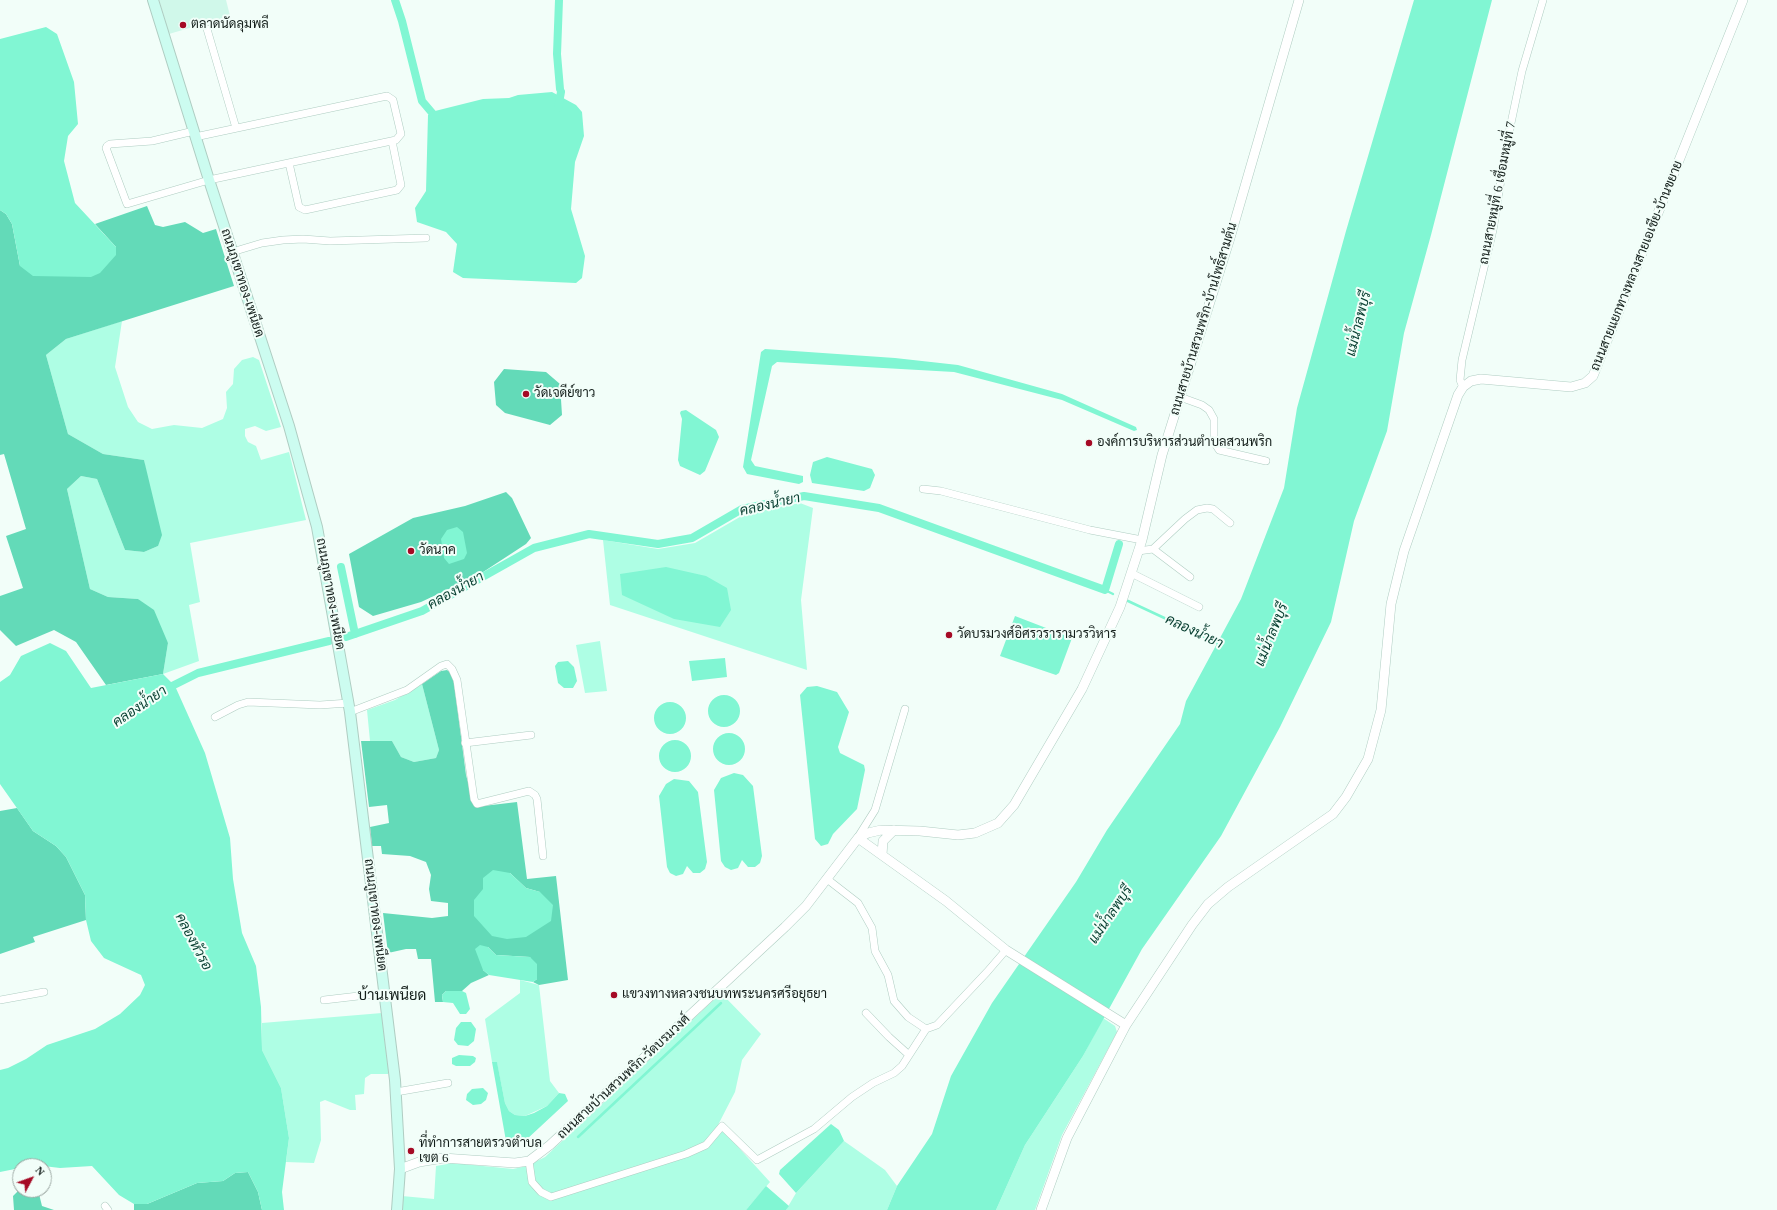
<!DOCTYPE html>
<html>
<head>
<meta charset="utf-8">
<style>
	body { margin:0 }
	#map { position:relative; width:1777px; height:1210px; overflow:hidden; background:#f2fef9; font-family:"Times New Roman",serif }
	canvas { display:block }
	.north { position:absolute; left:12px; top:1158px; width:40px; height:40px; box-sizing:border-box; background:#f2fef9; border:1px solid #99a5a0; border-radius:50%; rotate:49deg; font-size:11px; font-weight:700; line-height:16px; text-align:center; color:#141f1b }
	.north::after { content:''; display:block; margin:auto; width:14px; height:18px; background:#a50a25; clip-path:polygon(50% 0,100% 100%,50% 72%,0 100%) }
</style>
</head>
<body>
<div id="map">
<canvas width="1777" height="1210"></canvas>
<div class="north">N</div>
</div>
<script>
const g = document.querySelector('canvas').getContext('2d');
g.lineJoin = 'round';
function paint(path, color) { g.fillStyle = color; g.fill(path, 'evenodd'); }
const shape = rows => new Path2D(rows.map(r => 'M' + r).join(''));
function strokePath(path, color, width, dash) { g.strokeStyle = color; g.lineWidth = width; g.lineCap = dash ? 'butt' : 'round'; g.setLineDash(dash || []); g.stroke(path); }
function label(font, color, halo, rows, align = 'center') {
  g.font = font + ' "Times New Roman",Sarabun,serif'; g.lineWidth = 4; g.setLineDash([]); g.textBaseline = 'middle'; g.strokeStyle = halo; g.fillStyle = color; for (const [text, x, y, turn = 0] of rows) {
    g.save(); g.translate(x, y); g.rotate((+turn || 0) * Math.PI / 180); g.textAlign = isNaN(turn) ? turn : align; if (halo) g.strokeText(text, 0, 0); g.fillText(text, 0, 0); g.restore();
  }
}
const built = shape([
	[159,0,226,0,230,16,169,34]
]);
const green = shape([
	[122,321,115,367,128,407,138,422,152,429,174,425,202,428,223,419,227,408,226,392,233,384,234,369,242,360,253,357,259,360,281,427,266,431,255,426,245,429,245,436,248,442,256,446,261,460,289,452,306,520,190,543,200,602,189,605,199,661,163,674,168,643,138,599,108,597,90,589,67,489,81,476,97,479,125,550,144,552,158,546,144,460,103,454,68,434,46,355,66,339],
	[800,503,813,508,801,600,807,670,610,605,603,540,658,549,695,543,745,514],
	[600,641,607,691,585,693,576,645],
	[422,684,439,750,436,758,414,762,401,757,392,741,370,741,367,710,395,700],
	[520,980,539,985,550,1081,559,1093,547,1106,525,1116,515,1115,509,1111,505,1103,497,1063,492,1062,485,1019,520,993],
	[719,995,723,995,761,1034,742,1060,735,1092,718,1125,770,1182,746,1210,400,1210,402,1196,434,1199,436,1166,453,1163,513,1169,527,1166,545,1157],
	[382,1013,388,1054,388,1074,371,1074,365,1078,364,1094,355,1095,356,1110,350,1110,325,1100,320,1102,321,1140,314,1163,286,1162,289,1138,281,1088,262,1050,262,1023],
	[1103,1018,1115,1026,1117,1032,1062,1135,1035,1210,996,1210,1025,1145,1083,1056],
	[844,1141,885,1170,897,1186,887,1210,786,1210,796,1193]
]);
const forest = shape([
	[147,206,155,225,163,227,185,222,203,233,216,229,234,286,66,339,46,355,68,434,103,454,144,460,162,535,158,546,144,552,125,550,97,479,81,476,67,489,90,589,108,597,138,599,154,610,168,643,163,674,106,685,76,642,54,630,16,646,0,630,0,596,23,588,6,536,26,529,4,454,0,455,0,210,6,214,12,224,20,266,116,247,95,224],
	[504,369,546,372,560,384,562,415,550,425,505,413,496,405,494,382],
	[506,492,512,498,531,538,526,544,477,576,421,602,373,616,359,607,349,554,413,518,465,506],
	[447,670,451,673,454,683,466,775,475,807,517,802,527,879,556,876,568,980,539,985,533,982,537,979,530,957,496,955,488,947,483,970,489,975,471,983,462,991,446,991,442,995,443,1002,435,1002,431,959,418,959,416,949,406,949,388,953,383,913,432,918,448,916,448,903,431,901,429,889,431,875,426,862,410,856,382,854,381,846,372,846,370,827,389,823,387,805,369,807,361,741,392,741,401,757,414,762,436,758,439,750,422,684,441,671],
	[510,873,526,888,540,892,483,889],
	[17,808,33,831,56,846,66,857,85,895,86,920,33,937,35,942,0,954,0,811],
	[248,1172,258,1192,262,1210,134,1210,134,1204,147,1204,197,1183,223,1181,235,1173],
	[20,1189,38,1190,42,1206,54,1210,14,1210,13,1196]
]);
const water = shape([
	[1414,0,1492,0,1431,235,1404,333,1387,431,1354,521,1331,622,1280,727,1221,836,1142,949,1083,1056,1025,1145,996,1210,887,1210,897,1186,932,1134,951,1076,992,1003,1076,882,1107,830,1180,724,1186,701,1241,599,1284,488,1297,408,1346,231],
	[46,27,57,34,74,82,78,124,68,136,64,161,75,203,116,247,116,255,100,273,91,277,33,276,20,266,12,224,6,214,0,210,0,39],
	[552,92,576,105,582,112,584,136,575,162,571,209,585,256,582,278,576,283,463,278,453,272,457,244,446,232,417,222,415,208,426,191,428,115,435,111,483,99,509,98,518,95],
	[765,349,895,358,958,365,1062,394,1136,427,1137,430,1134,431,1062,400,954,372,777,362,772,366,751,460,755,466,803,476,803,482,799,484,747,474,743,467,761,352],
	[686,410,716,430,719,437,705,471,700,475,680,466,678,460,682,419,680,413,681,411],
	[827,457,872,469,875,475,870,488,864,491,812,483,810,475,813,462],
	[457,527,463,532,467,553,464,559,449,564,444,558,441,539,447,530],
	[666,567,706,576,727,588,731,610,720,627,674,619,622,595,620,574],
	[1015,616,1072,638,1059,673,1056,675,1000,656],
	[50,643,66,651,91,688,163,674,175,686,205,753,230,838,233,879,242,933,256,966,261,1007,262,1050,281,1088,289,1138,282,1192,284,1210,262,1210,258,1192,248,1172,235,1173,223,1181,197,1183,147,1204,134,1204,119,1195,92,1166,60,1168,35,1165,20,1166,20,1168,0,1172,0,1070,8,1068,26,1059,47,1045,95,1029,120,1014,140,995,145,985,141,975,104,958,91,941,86,920,85,895,66,857,56,846,33,831,0,784,0,682,10,675,21,656],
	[725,658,727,677,692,681,689,661],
	[568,661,574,667,577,681,573,688,564,688,558,683,555,666,558,662],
	[817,686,837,692,849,712,838,747,840,753,864,765,865,770,857,809,833,834,828,844,821,846,815,839,800,695,807,687],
	'708 711a16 16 0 1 1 32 0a16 16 0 1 1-32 0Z',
	'654 718a16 16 0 1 1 32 0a16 16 0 1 1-32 0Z',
	'713 749a16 16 0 1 1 32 0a16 16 0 1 1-32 0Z',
	'659 756a16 16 0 1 1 32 0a16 16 0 1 1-32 0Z',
	[734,773,743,775,753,786,762,856,760,863,755,867,748,867,742,860,738,868,731,870,725,867,721,861,714,790,721,778],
	[674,779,689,781,698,792,707,862,705,869,700,873,693,873,687,866,683,874,676,876,670,873,667,867,659,796,666,784],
	[493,870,510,873,526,888,540,892,553,905,551,921,526,937,507,939,492,936,474,916,474,900,483,889,483,878],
	[480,945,488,947,496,955,530,957,537,964,537,979,533,982,489,975,483,970,475,949],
	[446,991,462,991,466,993,470,1009,466,1014,460,1014,453,1003,443,1002,442,995],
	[461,1022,471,1022,476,1029,474,1041,468,1046,458,1045,454,1040,456,1028],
	[459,1055,473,1056,476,1058,475,1062,470,1066,456,1066,452,1064,452,1058],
	[492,1062,497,1062,505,1103,509,1111,515,1115,525,1116,534,1113,547,1106,559,1093,565,1094,568,1101,526,1140,515,1142,506,1141],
	[483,1088,488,1093,486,1100,481,1104,473,1105,466,1100,467,1094,472,1089],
	[831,1124,839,1130,844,1141,796,1193,779,1174,780,1170],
	[766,1186,789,1206,786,1210,746,1210]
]);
const stream = shape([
	[1105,590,1113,594],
	[1128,601,1220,644],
	[578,1137,721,1003]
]);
const canal = shape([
	[395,0,402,21,422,101,439,121],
	[559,0,557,54,560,89],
	[558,108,561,92],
	[341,567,355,634],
	[346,637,422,611,534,548,589,534,658,544,692,538,742,509,804,496,879,508,1105,590,1119,544],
	[166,689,198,673,329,641]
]);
const minor = shape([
	[207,29,236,128],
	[194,131,152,141,110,144,107,146,106,148,127,204,209,180,396,140,401,134,393,100,387,96,195,137],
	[289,163,299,207,305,210,397,190,401,185,392,141],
	[232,252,262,243,283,240,303,239,330,241,426,238],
	[1463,387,1460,380,1462,360,1493,230,1507,142,1522,71,1543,0],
	[1180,397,1202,405,1209,410,1214,419,1214,442,1219,450,1266,461],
	[923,489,941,491,1090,530,1142,540],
	[1153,549,1185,519,1197,510,1207,508,1213,509,1230,523],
	[1138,551,1153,549,1190,577],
	[1131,573,1199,607],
	[350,712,407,690,441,666,447,664,452,669,457,680,474,799,477,804,529,791,535,795,537,799,543,856],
	[215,717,238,705,248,702,320,705,349,703],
	[465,743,531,735],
	[858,837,875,810,905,709],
	[827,879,858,903,872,928,875,951,888,975,894,1001,908,1017,926,1029,937,1025,987,972,1006,950],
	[0,1000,44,992],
	[324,1000,384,993],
	[866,1013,889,1037,909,1055],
	[396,1092,448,1083],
	[529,1161,532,1182,541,1192,551,1197,686,1154,706,1145,722,1126,757,1160,814,1129,852,1097,873,1083,894,1073,902,1066,926,1029],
	[105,1206,108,1210]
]);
const tertiary = shape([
	[858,838,946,901,1006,950,1126,1025],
	[882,855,883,841,894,830],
	[400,1169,419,1162,443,1158,515,1163,529,1161,550,1145,785,927,806,906,858,838,868,833,881,830,920,831,958,835,975,833,998,823,1014,805,1082,689,1120,607,1142,540,1162,455,1230,238,1299,0],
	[1041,1210,1067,1138,1126,1025,1192,925,1208,904,1228,887,1333,814,1346,797,1368,759,1381,710,1391,604,1404,551,1458,395,1463,387,1471,381,1481,379,1571,387,1585,383,1593,376,1743,0]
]);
const secondary = shape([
	[153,0,209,180,289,426,317,527,350,712,395,1080,400,1169,397,1210]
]);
const markers = [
	[183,25,4,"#a50a25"],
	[526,394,4,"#a50a25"],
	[1089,443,4,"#a50a25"],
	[411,551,4,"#a50a25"],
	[949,635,4,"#a50a25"],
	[614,995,4,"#a50a25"],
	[411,1151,4,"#a50a25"]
];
const poiNames = [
	["ตลาดนัดลุมพลี",191,25],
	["วัดเจดีย์ขาว",534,394],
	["องค์การบริหารส่วนตำบลสวนพริก",1097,443],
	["วัดนาค",419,551],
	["วัดบรมวงศ์อิศรวรารามวรวิหาร",957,635],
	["แขวงทางหลวงชนบทพระนครศรีอยุธยา",622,995],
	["ที่ทำการสายตรวจตำบล",419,1144],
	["เขต 6",419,1159]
];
const streetNames = [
	["ถนนสายหมู่ที่ 6 เชื่อมหมู่ที่ 7",1498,193,-79],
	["ถนนสายแยกทางหลวงสายเอเชีย-บ้านขยาย",1637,266,-68],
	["ถนนภูเขาทอง-เพนียด",242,283,72],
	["ถนนสายบ้านสวนพริก-บ้านโพธิ์สามต้น",1204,319,-73],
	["ถนนภูเขาทอง-เพนียด",330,594,80],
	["ถนนภูเขาทอง-เพนียด",375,915,83],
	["ถนนสายบ้านสวนพริก-วัดบรมวงศ์",624,1077,-43]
];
const waterNames = [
	["แม่น้ำลพบุรี",1359,324,-76],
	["คลองน้ำยา",770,505,-13],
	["คลองน้ำยา",456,591,-29],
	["คลองน้ำยา",1194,632,25],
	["แม่น้ำลพบุรี",1272,635,-68],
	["คลองน้ำยา",140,707,-34],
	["แม่น้ำลพบุรี",1111,915,-56],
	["คลองหัวรอ",193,942,62]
];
const quarterNames = [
	["บ้านเพนียด",392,996]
];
paint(built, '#d0f8ea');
paint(green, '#aefee4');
paint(forest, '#63dab8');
paint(water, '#81f6d3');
strokePath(stream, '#81f6d3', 2.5);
strokePath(canal, '#81f6d3', 8);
strokePath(minor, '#afcdc2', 8);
strokePath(tertiary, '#afcdc2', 10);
strokePath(secondary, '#afcdc2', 12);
strokePath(minor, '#fff', 7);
strokePath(tertiary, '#fff', 9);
strokePath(secondary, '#ccfcf0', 10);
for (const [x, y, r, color] of markers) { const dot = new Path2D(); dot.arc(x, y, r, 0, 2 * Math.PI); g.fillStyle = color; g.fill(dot); strokePath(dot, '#f2fef9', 1.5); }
label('13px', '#141f1b', '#f2fef9', poiNames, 'left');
label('13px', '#141f1b', '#f2fef9', streetNames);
label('italic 14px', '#083f31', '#f2fef9', waterNames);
label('15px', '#141f1b', '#f2fef9', quarterNames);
</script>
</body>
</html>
